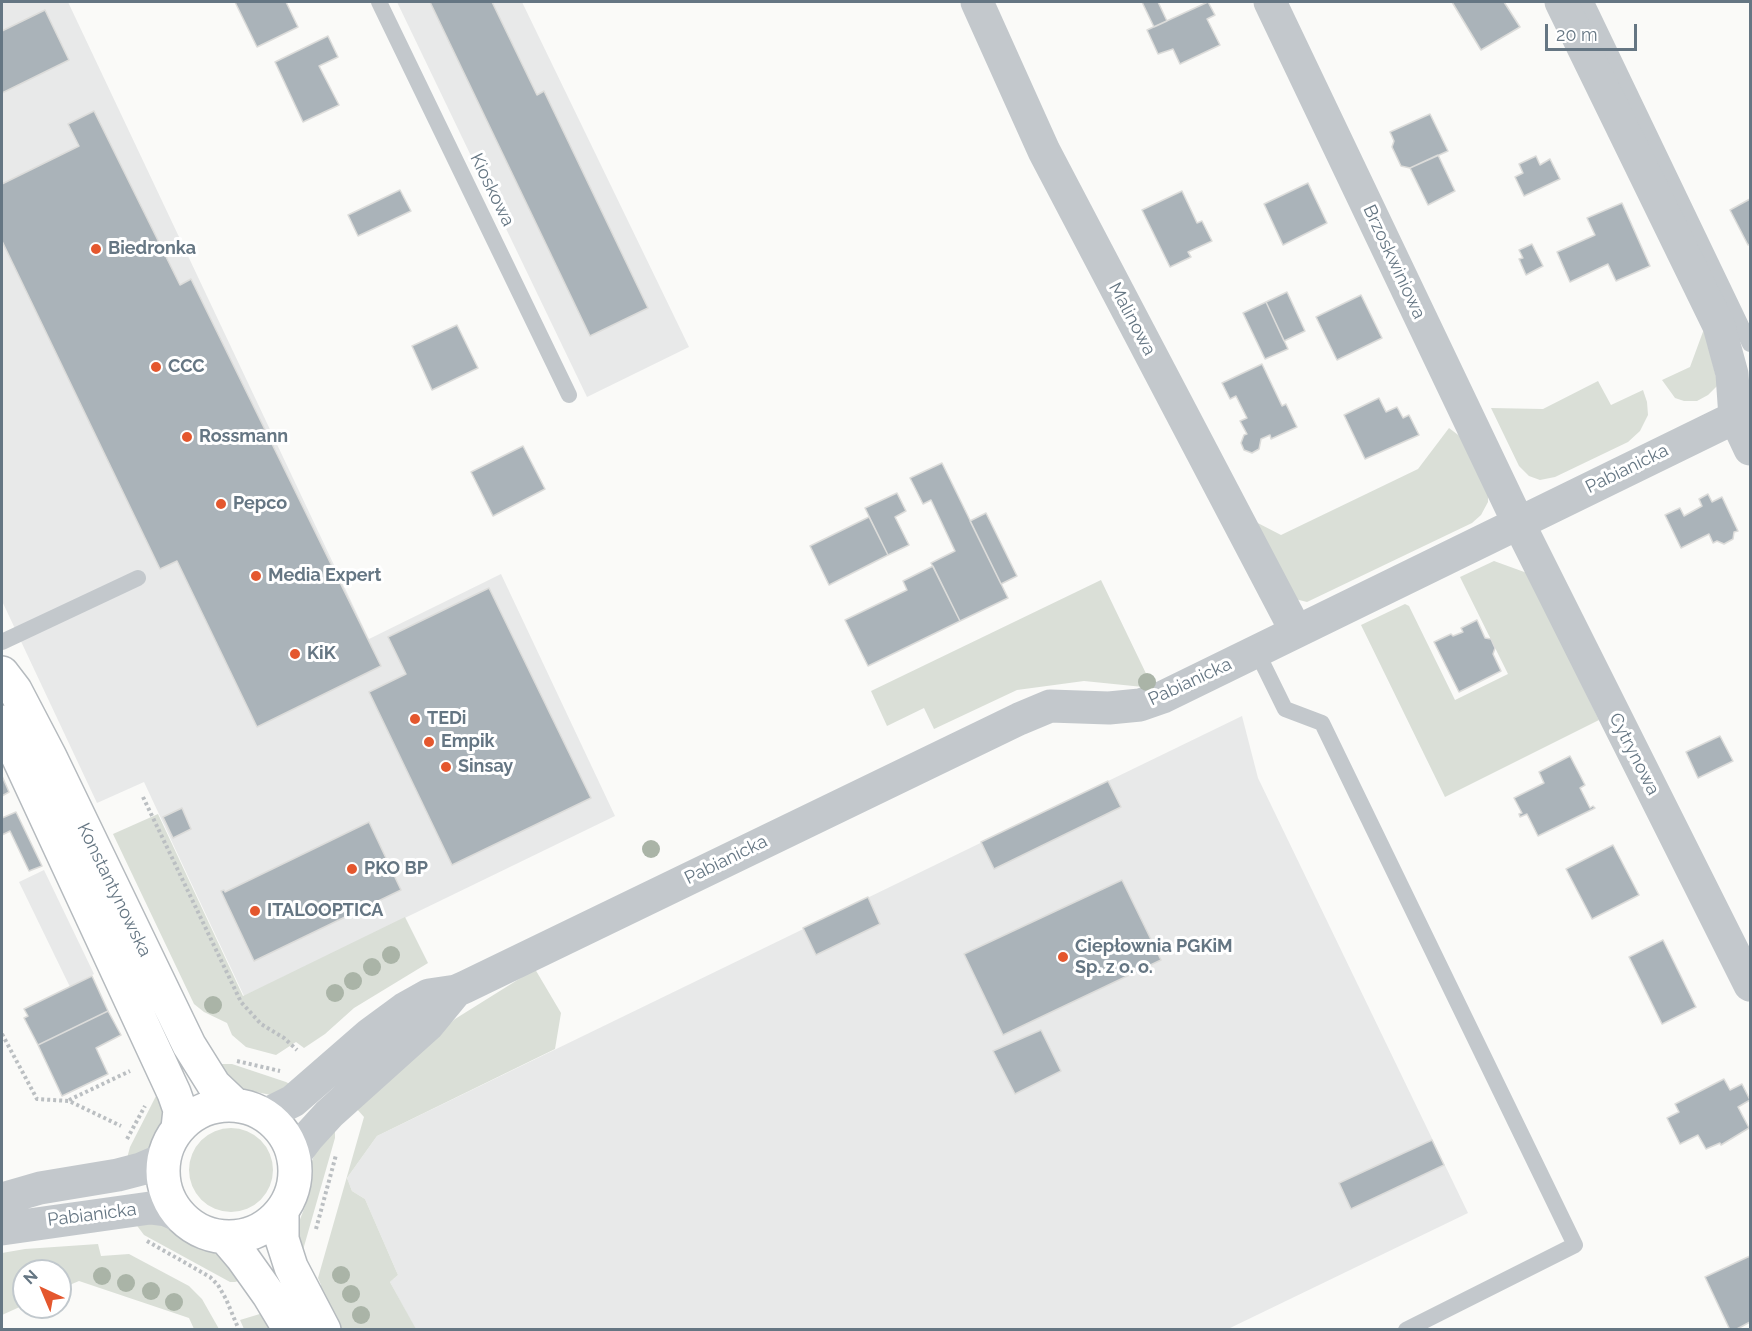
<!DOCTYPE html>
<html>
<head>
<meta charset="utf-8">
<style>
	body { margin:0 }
	#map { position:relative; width:1752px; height:1331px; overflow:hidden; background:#fafaf8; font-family:Raleway,sans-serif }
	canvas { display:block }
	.frame { position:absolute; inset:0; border:3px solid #657683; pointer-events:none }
	.north { position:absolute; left:12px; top:1259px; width:60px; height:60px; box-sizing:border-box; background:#fff; border:2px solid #c1c8cd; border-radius:50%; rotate:316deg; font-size:16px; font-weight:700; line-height:24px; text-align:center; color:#657683 }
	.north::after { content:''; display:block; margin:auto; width:21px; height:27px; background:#e4572e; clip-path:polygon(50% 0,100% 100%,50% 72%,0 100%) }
	.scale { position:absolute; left:1545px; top:24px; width:92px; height:27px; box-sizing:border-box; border:3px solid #657683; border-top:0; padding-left:8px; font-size:18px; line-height:21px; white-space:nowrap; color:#657683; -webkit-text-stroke:4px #fff; paint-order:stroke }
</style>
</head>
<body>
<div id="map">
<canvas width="1752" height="1331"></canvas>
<div class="frame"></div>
<div class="north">N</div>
<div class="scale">20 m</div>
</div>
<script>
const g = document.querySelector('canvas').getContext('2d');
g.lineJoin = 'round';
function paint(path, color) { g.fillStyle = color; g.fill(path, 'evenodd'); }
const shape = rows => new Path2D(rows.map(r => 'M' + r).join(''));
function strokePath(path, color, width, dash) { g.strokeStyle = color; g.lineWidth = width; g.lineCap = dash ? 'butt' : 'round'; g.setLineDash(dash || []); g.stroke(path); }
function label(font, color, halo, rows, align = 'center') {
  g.font = font + ' Raleway,sans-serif'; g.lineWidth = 6; g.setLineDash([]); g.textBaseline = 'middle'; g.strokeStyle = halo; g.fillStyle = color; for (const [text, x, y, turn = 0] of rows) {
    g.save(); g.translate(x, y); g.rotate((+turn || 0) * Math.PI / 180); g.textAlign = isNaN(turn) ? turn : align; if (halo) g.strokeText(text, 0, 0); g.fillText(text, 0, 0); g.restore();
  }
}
const built = shape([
	[2,2,68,2,369,639,501,574,615,816,244,996,144,782,97,803,2,601],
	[397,2,522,2,689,347,587,397],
	[1242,716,1258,778,1468,1213,1228,1329,416,1330,390,1282,398,1275,365,1199,352,1191,347,1178,377,1136],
	[44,870,94,974,70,987,19,882]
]);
const green = shape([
	[1704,329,1718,385,1708,395,1697,401,1684,401,1675,398,1662,380,1690,367],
	[1598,381,1611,405,1643,390,1647,402,1648,415,1640,431,1628,442,1555,477,1540,480,1529,476,1519,466,1491,408,1543,409],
	[1449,428,1470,444,1488,482,1488,502,1481,515,1472,523,1307,602,1291,598,1250,519,1281,535,1418,469],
	[1494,561,1527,573,1599,720,1445,797,1361,625,1405,604,1409,606,1455,700,1508,674,1460,577],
	[1101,580,1153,688,1084,681,1017,690,934,729,924,708,887,726,871,691],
	[158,814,243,996,405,917,428,963,354,1008,325,1034,304,1048,296,1042,276,1055,246,1047,232,1035,227,1023,204,1012,194,1004,113,834],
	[535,969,561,1013,555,1049,377,1136,347,1178,352,1191,365,1199,398,1275,390,1282,416,1329,334,1329,312,1290,321,1285,318,1278,364,1117,356,1108,455,1019],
	[219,1064,232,1064,286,1082,295,1087,271,1095,241,1089,230,1082],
	[163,1090,165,1123,161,1134,145,1152,126,1162,130,1147,156,1096],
	'189 1170a42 42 0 1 1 84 0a42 42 0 1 1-84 0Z',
	[335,1131,335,1138,303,1250,298,1255,296,1230,307,1201,312,1161,317,1148],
	[132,1219,169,1226,197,1246,221,1255,245,1279,235,1282,230,1282,144,1235],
	[98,1244,101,1256,129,1254,189,1286,202,1299,219,1329,194,1329,189,1318,79,1281,60,1289,60,1271,24,1271,24,1305,2,1315,2,1253,25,1249],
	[263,1313,273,1329,244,1329,240,1320]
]);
const building = shape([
	[235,2,286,2,298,27,257,47,235,2],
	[430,2,492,2,537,95,544,91,648,308,590,336,430,2],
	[1142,2,1158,2,1167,21,1154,27,1142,2],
	[1208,2,1215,15,1207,19,1220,45,1180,64,1173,49,1158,54,1147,30,1208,2],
	[1452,2,1504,2,1520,27,1481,50,1452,2],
	[45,10,69,60,2,93,2,31,45,10],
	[328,36,338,57,319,66,339,105,303,122,275,62,328,36],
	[94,111,180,285,191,279,381,666,257,727,177,561,160,569,2,241,2,184,79,146,68,124,94,111],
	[1430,114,1448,151,1410,168,1401,166,1392,147,1394,141,1390,132,1430,114],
	[1438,155,1455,191,1428,205,1410,168,1438,155],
	[1536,156,1540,165,1550,159,1560,179,1524,196,1515,177,1523,173,1519,164,1536,156],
	[1308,183,1327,223,1283,245,1264,204,1308,183],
	[400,190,411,211,358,236,348,215,400,190],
	[1182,191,1197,223,1202,221,1212,241,1188,252,1191,257,1170,267,1142,210,1182,191],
	[1750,199,1750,244,1748,245,1730,210,1750,199],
	[1622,203,1650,266,1616,281,1608,264,1570,282,1557,252,1595,235,1587,218,1622,203],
	[1532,244,1543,266,1526,275,1519,259,1523,258,1519,250,1532,244],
	[1287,292,1305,331,1284,341,1266,302,1287,292],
	[1361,295,1382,338,1337,360,1316,317,1361,295],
	[1266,302,1288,349,1265,359,1243,313,1266,302],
	[457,325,478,368,432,390,412,346,457,325],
	[1262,364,1282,406,1286,404,1297,427,1271,439,1270,435,1261,439,1259,449,1252,453,1244,450,1241,443,1244,435,1247,434,1240,421,1247,418,1236,396,1230,399,1222,383,1262,364],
	[1379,398,1386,412,1397,407,1403,418,1409,415,1419,435,1365,459,1344,415,1379,398],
	[523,446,545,489,493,516,471,472,523,446],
	[942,463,1008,598,960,621,931,563,955,551,931,500,923,504,910,478,942,463],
	[897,493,906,511,895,517,909,545,888,555,865,508,897,493],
	[1708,494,1712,502,1722,497,1738,531,1734,532,1733,539,1724,544,1717,541,1713,543,1709,534,1681,548,1665,515,1680,508,1684,516,1702,506,1699,499,1708,494],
	[986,513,1017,576,1001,584,970,521,986,513],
	[869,517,888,555,829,585,810,546,869,517],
	[933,566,960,621,868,666,845,620,907,590,903,581,933,566],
	[489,588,591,798,452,865,369,692,406,674,388,637,489,588],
	[1477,620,1485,638,1491,639,1495,648,1493,654,1501,671,1459,692,1434,642,1451,634,1453,636,1463,632,1461,628,1477,620],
	[1720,736,1733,761,1698,778,1686,752,1720,736],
	[1570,756,1585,785,1580,788,1590,808,1593,806,1595,808,1538,836,1527,814,1520,817,1519,814,1522,813,1514,798,1544,783,1539,772,1570,756],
	[2,776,9,792,2,796,2,776],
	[1108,781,1121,807,994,869,981,842,1108,781],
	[182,808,191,829,173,838,163,817,182,808],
	[16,812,42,866,29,871,10,831,2,835,2,818,16,812],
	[369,822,401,890,254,961,221,891,224,890,225,892,369,822],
	[1613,845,1639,895,1592,919,1566,869,1613,845],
	[1122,880,1161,960,1003,1035,964,954,1122,880],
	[868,897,880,924,816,955,803,928,868,897],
	[1663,940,1696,1007,1662,1024,1629,957,1663,940],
	[92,976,108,1011,38,1045,24,1018,28,1016,24,1009,92,976],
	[108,1011,121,1035,96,1048,108,1074,62,1096,38,1045,108,1011],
	[1041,1030,1061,1071,1015,1094,993,1051,1041,1030],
	[1724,1079,1730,1090,1742,1084,1750,1100,1738,1107,1749,1128,1721,1145,1720,1143,1706,1149,1698,1135,1680,1144,1667,1118,1679,1112,1675,1104,1724,1079],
	[1432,1140,1444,1165,1351,1209,1339,1183,1432,1140],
	[1750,1256,1750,1322,1735,1330,1730,1330,1705,1277,1750,1256]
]);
const path = shape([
	[143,797,241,1002,261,1024,284,1038,297,1050],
	[2,1034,37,1099,69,1101,121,1126],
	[237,1061,280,1071],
	[69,1100,130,1071],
	[127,1139,145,1106],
	[316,1229,336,1155],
	[147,1241,210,1277,218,1285,226,1299,239,1330]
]);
const service = shape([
	[379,2,569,395],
	[1586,2,1750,344],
	[2,642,138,578],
	[1256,650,1285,709,1322,723,1575,1245,1406,1330]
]);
const minor = shape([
	[977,2,1044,151,1296,631],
	[1270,2,1518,522,1750,985],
	[1561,2,1719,326,1732,374,1735,417,1750,449],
	[265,1115,293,1101,370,1034,404,1009,429,995,456,991,465,987,1019,719,1050,706,1109,708,1140,705,1163,697,1750,410],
	[293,1157,308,1137,329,1114,428,1025,456,991]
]);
const tertiary = shape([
	[2,1199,40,1188,118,1175,141,1169,162,1160],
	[2,1229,150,1208,166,1210,182,1217]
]);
const primary = shape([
	[2,673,15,690,50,757,189,1045,214,1085,233,1103],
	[2,722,174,1093,180,1110,178,1128],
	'163 1171a66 66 0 1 1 132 0a66 66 0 1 1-132 0Z',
	[282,1213,282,1239,291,1267,324,1330],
	[225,1237,242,1257,269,1295,290,1330]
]);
const trees = [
	[1147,682],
	[651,849],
	[391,955],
	[372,967],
	[353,981],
	[335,993],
	[213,1005],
	[341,1275],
	[102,1276],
	[126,1283],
	[151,1291],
	[351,1294],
	[174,1302],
	[361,1315]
];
const markers = [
	[96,249,6,"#e4572e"],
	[156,367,6,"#e4572e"],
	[187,437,6,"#e4572e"],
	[221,504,6,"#e4572e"],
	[256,576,6,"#e4572e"],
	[295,654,6,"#e4572e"],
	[415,719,6,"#e4572e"],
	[429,742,6,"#e4572e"],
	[446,767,6,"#e4572e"],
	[352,869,6,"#e4572e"],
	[255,911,6,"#e4572e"],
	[1063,957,6,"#e4572e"]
];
const streetNames = [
	["Kioskowa",492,190,64],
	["Brzoskwiniowa",1394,262,65],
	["Malinowa",1132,319,62],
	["Pabianicka",1627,469,-26],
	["Pabianicka",1190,682,-25],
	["Cytrynowa",1634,754,63],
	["Pabianicka",726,860,-26],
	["Konstantynowska",114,890,64],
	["Pabianicka",92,1215,-7]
];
const poiNames = [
	["Biedronka",108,249],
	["CCC",168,367],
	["Rossmann",199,437],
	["Pepco",233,504],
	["Media Expert",268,576],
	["KiK",307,654],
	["TEDi",427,719],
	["Empik",441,742],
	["Sinsay",458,767],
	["PKO BP",364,869],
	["ITALOOPTICA",267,911],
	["Ciepłownia PGKiM",1075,947],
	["Sp. z o. o.",1075,968]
];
paint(built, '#e8e9e9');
paint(green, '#dadfd7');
paint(building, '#aab3b9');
strokePath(building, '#dcdcda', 1.5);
strokePath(primary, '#b5babe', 36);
strokePath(path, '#bbbfc2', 4, [3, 3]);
strokePath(service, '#c3c8cc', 16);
strokePath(minor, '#c3c8cc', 33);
strokePath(tertiary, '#c3c8cc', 33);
strokePath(primary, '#fff', 33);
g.fillStyle = '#aab4a7';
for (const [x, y] of trees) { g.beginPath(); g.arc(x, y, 9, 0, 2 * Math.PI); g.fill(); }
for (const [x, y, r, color] of markers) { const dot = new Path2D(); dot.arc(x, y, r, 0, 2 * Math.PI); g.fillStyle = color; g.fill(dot); strokePath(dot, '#fff', 2); }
label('18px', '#657683', '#fff', streetNames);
label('bold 18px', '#657683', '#fff', poiNames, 'left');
</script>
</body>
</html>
